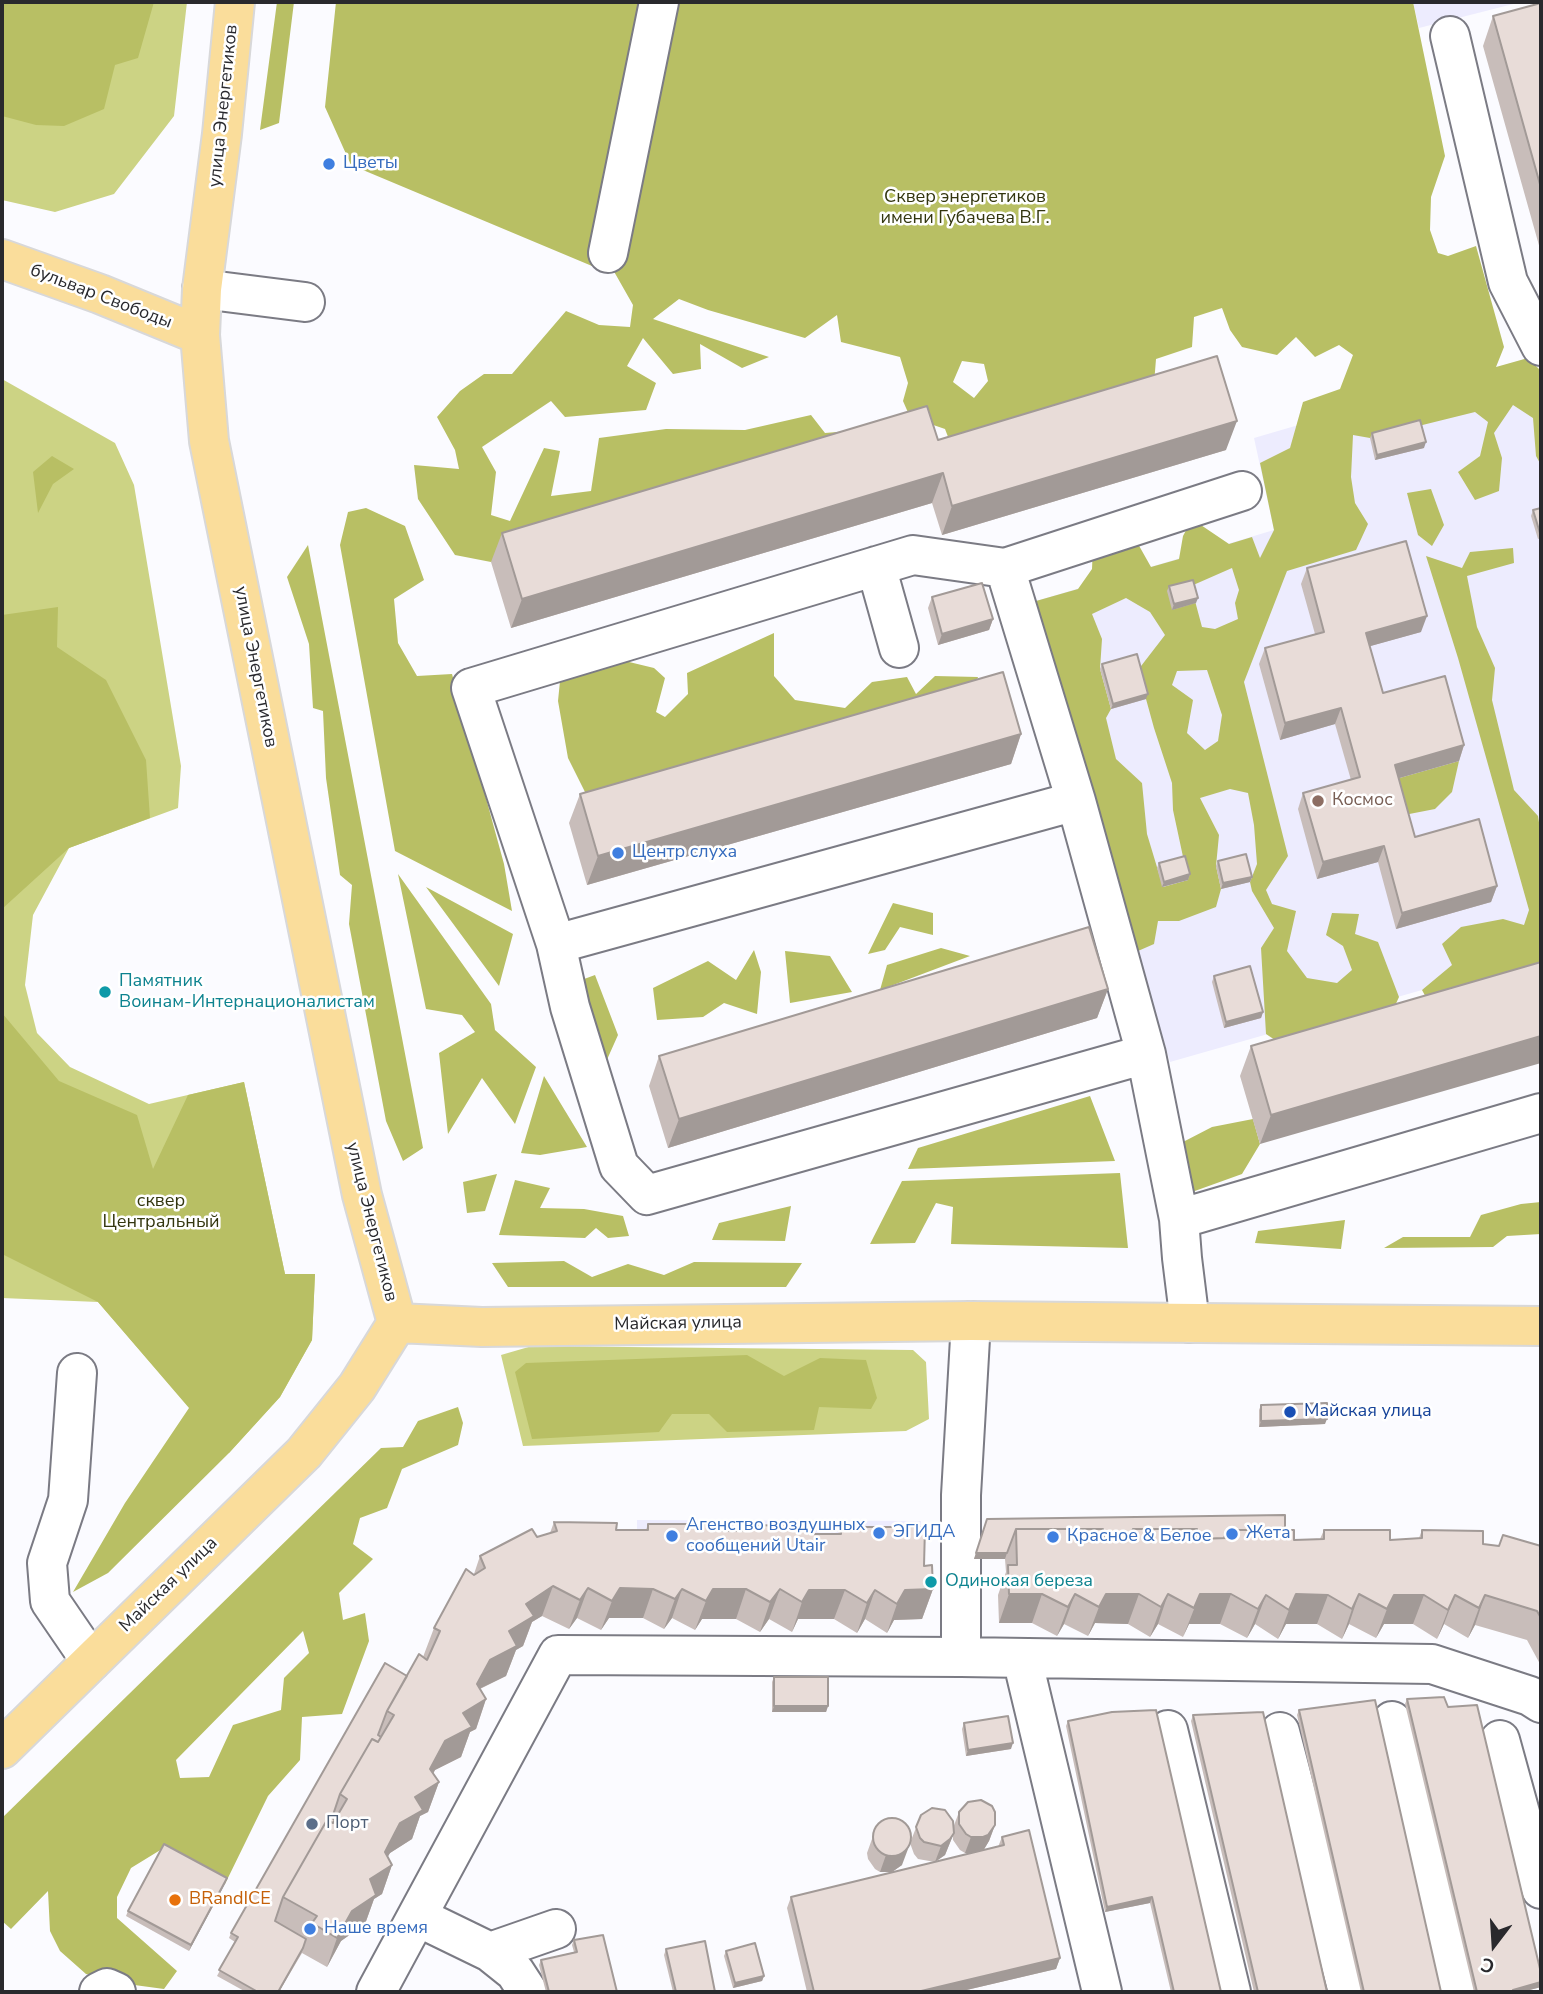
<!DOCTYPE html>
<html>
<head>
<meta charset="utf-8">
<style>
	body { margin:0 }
	#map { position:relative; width:1543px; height:1994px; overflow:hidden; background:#fbfbff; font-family:"Nunito Sans",sans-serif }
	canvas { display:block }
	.frame { position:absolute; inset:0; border:4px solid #29292d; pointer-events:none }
	.north { position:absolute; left:1459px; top:1910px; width:70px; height:70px; -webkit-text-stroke:5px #fff; paint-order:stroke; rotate:197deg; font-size:19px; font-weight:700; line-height:28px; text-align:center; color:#29292d }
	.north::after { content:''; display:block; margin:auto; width:24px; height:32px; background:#29292d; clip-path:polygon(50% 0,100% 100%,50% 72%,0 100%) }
</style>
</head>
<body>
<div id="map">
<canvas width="1543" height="1994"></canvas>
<div class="frame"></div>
<div class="north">С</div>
</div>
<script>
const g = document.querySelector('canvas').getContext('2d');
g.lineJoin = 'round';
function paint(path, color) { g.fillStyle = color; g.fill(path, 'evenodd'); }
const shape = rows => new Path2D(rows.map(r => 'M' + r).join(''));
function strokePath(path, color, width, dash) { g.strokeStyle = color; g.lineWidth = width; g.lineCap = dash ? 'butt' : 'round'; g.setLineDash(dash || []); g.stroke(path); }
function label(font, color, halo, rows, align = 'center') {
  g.font = font + ' "Nunito Sans",sans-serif'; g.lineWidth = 5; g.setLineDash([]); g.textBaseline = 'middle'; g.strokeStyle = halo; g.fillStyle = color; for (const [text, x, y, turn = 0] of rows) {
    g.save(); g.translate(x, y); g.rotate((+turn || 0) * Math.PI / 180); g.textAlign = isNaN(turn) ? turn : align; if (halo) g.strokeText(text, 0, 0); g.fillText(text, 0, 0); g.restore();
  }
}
const built = shape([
	[1413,2,1521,2,1419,28],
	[1528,358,1541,401,1541,956,1170,1062,1036,601,1274,530,1254,438],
	[637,1520,921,1521,921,1595,637,1553]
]);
const green = shape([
	[2,2,187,2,174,116,114,194,55,212,2,200],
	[2,379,115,443,134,485,181,766,178,808,69,848,33,915,25,985,37,1033,70,1067,149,1104,244,1082,285,1274,315,1274,312,1340,280,1397,229,1453,98,1302,2,1298],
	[532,1346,913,1350,926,1362,929,1419,906,1431,523,1446,501,1355]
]);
const forest = shape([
	[2,2,154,2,138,58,115,65,104,109,64,126,36,125,2,116],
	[277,2,294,2,279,123,260,130],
	[336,2,644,2,624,124,592,266,351,165,325,107],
	[677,2,1413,2,1445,156,1431,197,1430,230,1438,253,1448,256,1476,246,1504,347,1496,367,1528,358,1541,371,1541,465,1536,456,1533,418,1513,405,1494,433,1502,458,1499,491,1475,500,1458,472,1480,456,1488,422,1475,412,1370,438,1353,435,1351,477,1355,503,1368,524,1356,550,1287,571,1244,682,1288,856,1266,890,1272,904,1296,911,1287,951,1307,978,1337,983,1352,970,1343,946,1326,935,1332,913,1359,914,1355,934,1378,942,1399,997,1393,1010,1278,1042,1266,1034,1261,948,1274,928,1252,891,1250,882,1257,864,1254,825,1248,793,1230,789,1200,798,1219,835,1216,866,1221,889,1216,907,1179,921,1158,921,1154,944,1138,951,1036,601,1078,589,1092,569,1093,545,1133,535,1151,567,1179,559,1183,536,1192,519,1229,544,1252,537,1260,558,1274,530,1260,463,1290,448,1303,402,1340,389,1353,355,1339,345,1315,357,1296,337,1277,355,1242,347,1230,330,1222,308,1194,317,1192,347,1156,359,1154,384,957,460,945,429,910,417,903,401,908,383,900,357,841,342,837,315,805,338,708,310,679,299,653,319,769,357,742,368,700,344,701,369,673,374,643,338,627,366,656,383,646,410,565,417,551,401,482,447,496,472,491,515,510,521,544,448,560,451,551,496,591,491,599,438,666,429,745,430,811,415,825,433,849,431,859,452,491,562,455,555,418,499,414,465,459,469,455,450,437,417,460,391,484,374,512,374,566,311,599,325,630,327,633,305,612,268],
	[962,361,984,364,988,381,974,398,953,382],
	[1232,568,1239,590,1235,603,1238,619,1215,629,1202,627,1191,586],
	[1126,598,1150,612,1165,635,1138,670,1154,728,1172,783,1173,810,1188,880,1163,887,1147,834,1142,783,1116,759,1106,718,1111,709,1100,669,1102,639,1092,614],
	[1207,670,1222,715,1218,741,1205,750,1187,733,1193,700,1172,685,1177,671],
	[52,456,74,469,53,484,38,513,33,472],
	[1431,489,1444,525,1432,546,1418,535,1407,493],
	[366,508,405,526,424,580,394,599,398,643,417,676,452,674,504,864,512,911,395,851,340,545,348,512],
	[308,545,423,1148,403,1161,386,1121,349,924,352,885,340,875,326,778,323,711,313,708,309,644,287,577],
	[1513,548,1514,563,1467,576,1477,627,1495,668,1492,700,1514,790,1538,816,1541,835,1541,969,1428,1001,1422,990,1452,965,1442,944,1461,927,1503,919,1524,925,1529,910,1458,658,1426,556,1462,568,1470,552],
	[58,607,57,647,106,680,146,760,150,818,69,848,2,909,2,615],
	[774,633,774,676,795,700,845,708,872,682,907,677,916,694,935,676,978,677,968,709,588,798,568,758,558,701,561,671,625,661,654,668,665,678,656,712,665,717,688,694,687,673],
	[1459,761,1452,792,1435,809,1399,816,1389,781],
	[398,874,491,1004,495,1030,536,1067,515,1124,482,1078,448,1134,439,1053,475,1032,462,1015,426,1009],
	[426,887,513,934,499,986],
	[893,903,933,913,933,935,900,927,885,950,868,954],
	[941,948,970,956,880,990,887,965],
	[754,950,761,972,757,1014,724,1003,703,1017,657,1020,653,988,708,961,736,980],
	[785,951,830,956,852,992,790,1003],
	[595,975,618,1035,601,1073,576,982],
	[2,1013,59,1081,137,1115,153,1169,188,1095,244,1082,285,1274,315,1274,312,1340,280,1397,229,1453,108,1573,73,1592,125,1503,189,1408,98,1302,2,1254],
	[544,1076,587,1147,540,1155,521,1153],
	[1090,1096,1115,1161,908,1169,918,1148],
	[1253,1119,1260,1144,1242,1174,1192,1192,1183,1142,1212,1127],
	[1120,1173,1128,1248,951,1244,953,1207,936,1203,915,1243,870,1244,902,1181],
	[497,1174,485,1211,467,1213,463,1182],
	[515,1180,550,1188,540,1208,584,1209,623,1216,629,1236,608,1238,596,1228,585,1238,499,1235],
	[1541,1202,1541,1234,1507,1236,1493,1247,1384,1248,1403,1237,1470,1237,1481,1215,1521,1204],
	[791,1206,785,1241,712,1240,719,1223],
	[1345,1220,1341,1249,1255,1243,1258,1231],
	[564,1261,592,1277,628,1264,664,1275,694,1262,802,1263,786,1287,508,1287,492,1263],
	[747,1355,784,1376,820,1358,866,1360,877,1398,871,1409,819,1407,814,1430,727,1432,709,1414,672,1414,659,1432,532,1439,515,1372,526,1363],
	[458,1407,463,1423,458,1445,402,1469,387,1508,360,1518,353,1544,373,1559,339,1593,343,1620,365,1613,369,1641,342,1714,302,1717,300,1760,268,1796,225,1884,162,1849,131,1868,117,1897,117,1918,177,1971,164,1989,127,1984,86,1974,60,1951,50,1931,48,1891,11,1929,2,1921,2,1818,381,1448,403,1447,418,1421],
	[303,1631,309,1653,284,1678,281,1710,233,1725,209,1777,180,1778,176,1760]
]);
const minor = shape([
	[1450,36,1508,282,1541,346],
	[608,253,659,2],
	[202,289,305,302],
	[876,566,899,648],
	[1005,568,1076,801,1146,1054,1179,1219,1182,1258,1190,1323],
	[556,944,1076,801],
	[1146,1054,647,1195,619,1166,570,1007,556,944,471,688,913,555,1005,568,1242,491],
	[1179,1219,1541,1113],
	[77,1373,68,1500,47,1563,50,1601,91,1661],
	[961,1657,961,1495,971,1321],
	[1022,1658,1102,1992],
	[1392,1721,1459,1992],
	[1168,1730,1231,1992],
	[1280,1732,1348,1992],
	[1500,1740,1541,1889],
	[418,1917,490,1952,515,1972,528,1992],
	[490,1952,556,1929],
	[99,1992,107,1988,116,1992],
	[376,1992,558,1655,961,1657,1432,1664,1530,1696,1541,1703]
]);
const major = shape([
	[235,2,222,134,202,289,200,335,209,441,362,1195,397,1323],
	[2,259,100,294,200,335],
	[397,1323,482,1327,971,1321,1541,1326],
	[2,1749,304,1453,357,1387,397,1323]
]);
const wall = shape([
	[1541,3,1541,249,1540,249,1483,46,1493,16],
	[1372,433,1424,448,1375,460,1370,438],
	[938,440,1226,450,942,535,932,503,511,628,491,562,502,533],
	[1533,510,1541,538,1538,539,1531,516],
	[1307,568,1421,632,1370,646,1383,693,1464,745,1459,761,1399,778,1415,837,1497,886,1491,902,1396,929,1378,862,1317,879,1298,809,1303,793,1351,780,1335,724,1280,740,1259,664,1265,648,1315,634,1301,584],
	[1169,586,1196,603,1172,610,1167,591],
	[932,597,993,619,989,630,938,645,928,608],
	[1102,664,1146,699,1111,709,1100,669],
	[1021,734,1011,764,587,885,569,823,580,794],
	[1218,861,1252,877,1250,882,1221,889,1216,866],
	[1159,863,1190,874,1188,880,1162,887,1157,868],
	[1541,962,1260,1144,1240,1076,1251,1046],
	[1214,976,1263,1012,1261,1018,1224,1028,1212,982],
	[1108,989,1097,1018,668,1148,649,1086,659,1056],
	[1261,1405,1325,1424,1259,1427,1259,1410],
	[987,1519,1285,1530,1294,1540,1320,1539,1324,1530,1390,1540,1419,1538,1422,1530,1483,1544,1499,1546,1503,1535,1541,1546,1541,1663,1540,1664,1527,1640,1475,1625,1468,1638,1444,1624,1437,1639,1413,1624,1384,1624,1376,1638,1349,1624,1342,1639,1317,1624,1286,1624,1278,1639,1255,1624,1247,1638,1220,1624,1189,1624,1183,1637,1158,1624,1150,1637,1128,1624,1095,1623,1088,1636,1064,1624,1057,1636,1032,1623,999,1623,998,1595,1006,1572,1005,1559,974,1559],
	[554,1522,616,1530,646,1530,648,1524,713,1531,741,1531,744,1525,809,1534,838,1534,841,1527,924,1566,933,1589,922,1619,894,1620,887,1633,865,1619,857,1633,834,1619,798,1619,792,1632,769,1619,760,1632,736,1619,702,1619,695,1630,672,1618,664,1629,643,1618,609,1618,601,1630,577,1618,569,1629,542,1616,532,1622,523,1646,516,1650,506,1676,480,1689,486,1699,476,1729,470,1732,461,1757,435,1770,433,1774,439,1782,428,1812,420,1816,412,1839,390,1853,387,1857,392,1865,382,1894,374,1899,365,1924,341,1941,327,1967,302,1953,279,1992,246,1992,217,1976,235,1942,229,1938,231,1933,407,1676,423,1657,434,1628,474,1574,480,1556,550,1533],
	[774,1677,828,1706,826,1712,772,1712,772,1682],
	[1407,1699,1541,1987,1522,1992,1474,1992,1405,1704],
	[1299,1710,1441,1992,1361,1992,1297,1715],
	[1193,1715,1327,1992,1254,1992,1191,1721],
	[1068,1721,1221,1992,1171,1992,1150,1903,1105,1912,1066,1726],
	[964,1723,1011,1749,966,1756,962,1729],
	[959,1812,995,1825,989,1841,983,1851,998,1847,1002,1837,1060,1958,1056,1969,958,1992,807,1992,787,1908,791,1897,972,1853,965,1853,960,1850,953,1840,953,1835,945,1855,935,1862,918,1859,914,1854,910,1843,921,1815,953,1828],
	[877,1825,902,1865,892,1872,880,1872,875,1869,868,1859,867,1853],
	[227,1878,189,1951,126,1916,128,1911],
	[574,1940,617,1992,546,1992,539,1965,541,1960,574,1952,572,1945],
	[666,1949,715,1992,673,1992,664,1955],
	[726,1951,764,1976,762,1981,733,1988,724,1956]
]);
const shadedWall = shape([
	[1237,421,1226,450,942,535,952,506],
	[1426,442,1424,448,1375,460,1377,455],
	[943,473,932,503,511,628,522,599],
	[1198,598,1196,603,1172,610,1174,604],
	[1427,616,1421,632,1360,649,1366,633],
	[993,619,989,630,938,645,942,634],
	[1148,694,1146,699,1111,709,1113,704],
	[1341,708,1335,724,1280,740,1285,723],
	[1021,734,1011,764,587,885,598,856],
	[1464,745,1459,761,1389,781,1395,765],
	[1384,846,1378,862,1317,879,1323,862],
	[1190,874,1188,880,1162,887,1164,882],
	[1252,877,1250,882,1221,889,1223,883],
	[1497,886,1491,902,1396,929,1402,913],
	[1108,989,1097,1018,668,1148,679,1119],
	[1263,1012,1261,1018,1224,1028,1226,1022],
	[1541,1036,1541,1063,1260,1144,1271,1115],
	[1327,1419,1325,1424,1259,1427,1261,1421],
	[976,1553,1007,1553,1005,1559,974,1559],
	[553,1586,542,1616,532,1622,523,1646,516,1650,506,1676,479,1689,486,1699,476,1729,470,1732,461,1757,435,1770,423,1792,439,1782,428,1812,420,1816,412,1839,390,1853,378,1874,392,1865,382,1894,374,1899,365,1924,341,1941,327,1967,337,1938,445,1741,463,1713,490,1660,526,1604],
	[588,1588,577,1618,569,1629,580,1600],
	[620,1588,653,1589,643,1618,609,1618,601,1630,612,1601],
	[682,1589,672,1618,664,1629,675,1599],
	[713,1589,746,1589,736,1619,702,1619,695,1630,706,1601],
	[780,1589,769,1619,760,1632,770,1602],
	[933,1589,922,1619,894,1620,887,1633,897,1604,905,1590],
	[809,1590,845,1590,834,1619,798,1619,792,1632,802,1602],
	[875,1590,865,1619,857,1633,867,1603],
	[1009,1594,1042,1594,1032,1623,999,1623],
	[1075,1594,1064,1624,1057,1636,1068,1607],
	[1106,1594,1139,1594,1128,1624,1095,1623,1088,1636,1099,1607],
	[1168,1594,1158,1624,1150,1637,1161,1607],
	[1200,1594,1231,1594,1220,1624,1189,1624,1183,1637],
	[1296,1594,1328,1595,1317,1624,1286,1624,1278,1639,1289,1610],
	[1359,1594,1349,1624,1342,1639,1352,1609],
	[1266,1595,1255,1624,1247,1638,1258,1609],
	[1394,1595,1424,1595,1413,1624,1384,1624,1376,1638,1387,1609],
	[1455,1595,1444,1624,1437,1639,1448,1610],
	[1485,1595,1475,1625,1468,1638,1479,1608],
	[774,1706,828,1706,826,1712,772,1712],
	[1013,1743,1011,1749,966,1756,968,1750],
	[995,1825,989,1841,983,1851,977,1853,965,1853,971,1837],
	[954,1833,945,1855,935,1862,941,1846],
	[908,1849,902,1865,892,1872,880,1872,886,1855],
	[227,1878,225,1884,189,1951,191,1945],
	[1152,1897,1150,1903,1105,1912,1107,1907],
	[303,1948,279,1992,278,1992],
	[1060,1958,1056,1969,958,1992,917,1992],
	[764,1976,762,1981,733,1988,735,1983],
	[1541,1982,1541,1987,1522,1992,1512,1992,1513,1990]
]);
const building = shape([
	[1541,3,1541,188,1493,16,1541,3],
	[1217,356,1237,421,952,506,943,473,522,599,502,533,927,406,938,440,1217,356],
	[1420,420,1426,442,1377,455,1372,433,1420,420],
	[1541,508,1541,533,1540,533,1533,510,1541,508],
	[1406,541,1427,616,1366,633,1383,693,1445,676,1464,745,1395,765,1415,837,1479,819,1497,886,1402,913,1384,846,1323,862,1303,793,1360,777,1341,708,1285,723,1265,648,1324,632,1307,568,1406,541],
	[1193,580,1198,598,1174,604,1169,586,1193,580],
	[982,583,993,619,942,634,932,597,982,583],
	[1137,654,1148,694,1113,704,1102,664,1137,654],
	[1003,672,1021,734,598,856,580,794,1003,672],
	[1246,854,1252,877,1223,883,1218,861,1246,854],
	[1185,856,1190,874,1164,882,1159,863,1185,856],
	[1089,927,1108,989,679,1119,659,1056,1089,927],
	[1541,962,1541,1036,1271,1115,1251,1046,1541,962],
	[1250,966,1263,1012,1226,1022,1214,976,1250,966],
	[1327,1403,1327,1419,1261,1421,1261,1405,1327,1403],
	[1285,1515,1285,1530,1228,1530,1224,1538,1197,1539,1197,1529,1133,1529,1129,1538,1104,1539,1103,1529,1016,1529,1007,1553,976,1553,987,1519,1285,1515],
	[554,1522,617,1523,616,1530,648,1530,648,1524,714,1524,713,1531,743,1531,744,1525,809,1526,809,1534,841,1534,841,1527,925,1527,924,1566,932,1565,933,1589,905,1590,897,1604,875,1590,867,1603,845,1590,809,1590,802,1602,780,1589,770,1602,746,1589,713,1589,706,1601,682,1589,675,1599,653,1589,620,1588,612,1601,588,1588,580,1600,553,1586,526,1604,534,1616,509,1631,517,1646,490,1660,477,1684,486,1699,463,1713,472,1727,445,1741,430,1769,439,1782,415,1797,423,1810,400,1823,385,1852,392,1865,370,1879,376,1895,352,1911,337,1938,312,1923,317,1916,283,1897,327,1820,333,1823,347,1799,340,1794,372,1739,378,1742,394,1715,387,1711,419,1654,427,1660,440,1631,434,1628,466,1569,474,1575,485,1568,480,1556,532,1529,537,1537,557,1531,554,1522],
	[1016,1529,1103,1529,1104,1539,1133,1538,1133,1529,1197,1529,1197,1539,1228,1538,1228,1530,1294,1530,1294,1540,1324,1539,1324,1530,1390,1530,1390,1540,1422,1538,1422,1530,1483,1531,1483,1544,1499,1546,1503,1535,1541,1546,1541,1618,1537,1611,1485,1595,1479,1608,1455,1595,1448,1610,1424,1595,1394,1595,1387,1609,1359,1594,1352,1609,1328,1595,1296,1594,1289,1610,1266,1595,1258,1609,1231,1594,1200,1594,1194,1608,1168,1594,1161,1607,1139,1594,1106,1594,1099,1607,1075,1594,1068,1607,1042,1594,1009,1594,1008,1565,1017,1565,1016,1529],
	[385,1663,407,1676,387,1711,378,1735,381,1737,378,1742,372,1739,340,1794,332,1818,335,1820,333,1823,327,1820,283,1897,275,1921,306,1939,303,1948,278,1992,258,1992,219,1970,238,1937,231,1933,385,1663],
	[774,1677,828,1677,828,1706,774,1706,774,1677],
	[1444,1697,1448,1707,1477,1705,1541,1973,1541,1982,1513,1990,1513,1992,1477,1992,1407,1699,1444,1697],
	[1375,1700,1441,1992,1364,1992,1299,1710,1375,1700],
	[1156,1710,1221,1992,1174,1992,1152,1897,1107,1907,1068,1721,1112,1712,1156,1710],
	[1263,1712,1327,1992,1258,1992,1193,1715,1263,1712],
	[1008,1716,1013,1743,968,1750,964,1723,1008,1716],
	[981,1800,992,1806,995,1812,995,1825,988,1835,983,1837,971,1837,966,1834,959,1824,959,1812,968,1802,981,1800],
	[932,1808,945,1810,953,1821,954,1833,950,1839,941,1846,924,1842,920,1838,916,1827,921,1815,932,1808],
	'873 1837a19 19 0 1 1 38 0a19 19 0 1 1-38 0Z',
	[1029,1830,1060,1958,917,1992,814,1992,791,1897,1004,1845,1002,1837,1029,1830],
	[164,1844,227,1878,191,1945,128,1911,164,1844],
	[603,1935,617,1992,549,1992,541,1960,577,1952,574,1940,603,1935],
	[705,1941,715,1992,676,1992,666,1949,705,1941],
	[755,1943,764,1976,735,1983,726,1951,755,1943]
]);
const markers = [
	[329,164,7,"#3f7fe0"],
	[1318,801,7,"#8d6e63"],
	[618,853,7,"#3f7fe0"],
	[105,992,7,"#0f9aa8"],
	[1290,1412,7,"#1a4fb4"],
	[879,1533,7,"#3f7fe0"],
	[1232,1534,7,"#3f7fe0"],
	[672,1536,7,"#3f7fe0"],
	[1053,1537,7,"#3f7fe0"],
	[931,1582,7,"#0f9aa8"],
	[312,1824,7,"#5c6f8a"],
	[175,1900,7,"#e8710a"],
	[310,1929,7,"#3f7fe0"]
];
const streetNames = [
	["улица Энергетиков",224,106,-84],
	["бульвар Свободы",101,297,21],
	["улица Энергетиков",255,667,79],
	["улица Энергетиков",371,1222,76],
	["Майская улица",678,1324,-1],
	["Майская улица",169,1585,-44]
];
const shopNames = [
	["Цветы",343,164],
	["Центр слуха",632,853],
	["Агенство воздушных",686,1526],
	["сообщений Utair",686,1547],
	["ЭГИДА",893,1533],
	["Жета",1246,1534],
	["Красное & Белое",1067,1537],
	["Наше время",324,1929]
];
const parkNames = [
	["Сквер энергетиков",965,198],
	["имени Губачева В.Г.",965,219],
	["сквер",161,1202],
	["Центральный",161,1223]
];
const educationNames = [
	["Космос",1332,801]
];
const cultureNames = [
	["Памятник",119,982],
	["Воинам-Интернационалистам",119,1003],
	["Одинокая береза",945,1582]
];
const transitNames = [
	["Майская улица",1304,1412]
];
const serviceNames = [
	["Порт",326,1824]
];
const foodNames = [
	["BRandICE",189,1900]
];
paint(built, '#edecfe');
paint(green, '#ccd384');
paint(forest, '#b8bf64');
strokePath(minor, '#7b7b84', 42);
strokePath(major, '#d8d8d9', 42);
strokePath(minor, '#fff', 38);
strokePath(major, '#fadd9b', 38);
paint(wall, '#c8bdba');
paint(shadedWall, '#a29a97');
paint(building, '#e8dcd8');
strokePath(building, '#a29a97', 2);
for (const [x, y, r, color] of markers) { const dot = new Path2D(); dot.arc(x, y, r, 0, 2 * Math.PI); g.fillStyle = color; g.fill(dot); strokePath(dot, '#fff', 2.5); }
label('18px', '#29292d', '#fff', streetNames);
label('18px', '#366cbe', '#fff', shopNames, 'left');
label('18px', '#33360f', '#fff', parkNames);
label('18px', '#785e54', '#fff', educationNames, 'left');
label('18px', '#0d838f', '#fff', cultureNames, 'left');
label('18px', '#164399', '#fff', transitNames, 'left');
label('18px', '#4e5e75', '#fff', serviceNames, 'left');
label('18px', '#c56008', '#fff', foodNames, 'left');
</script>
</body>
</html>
